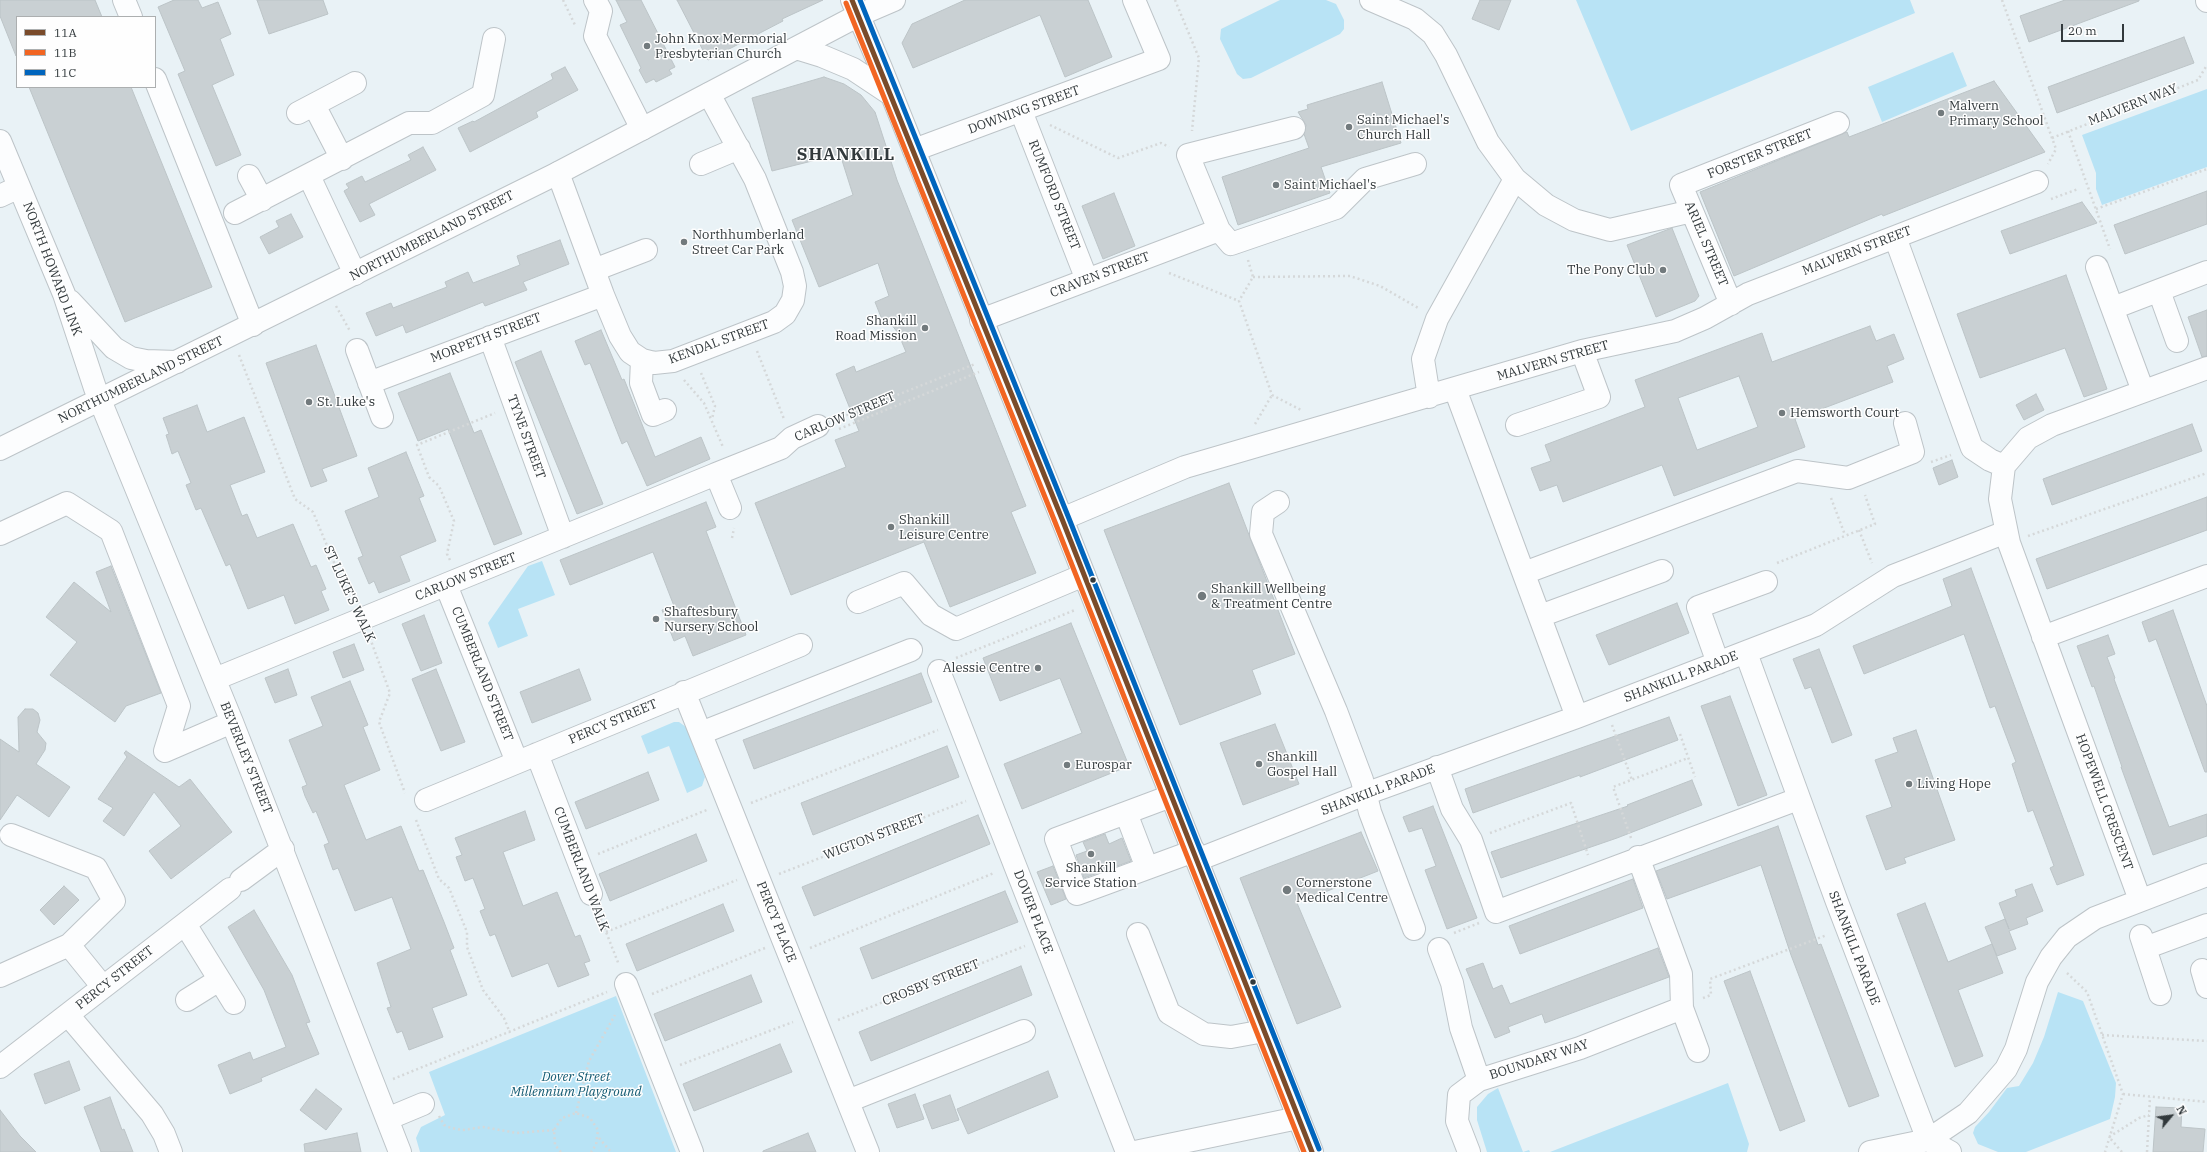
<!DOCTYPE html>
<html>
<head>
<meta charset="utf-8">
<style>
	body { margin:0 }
	#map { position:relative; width:2207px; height:1152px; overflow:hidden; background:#e9f2f6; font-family:"IBM Plex Serif",serif }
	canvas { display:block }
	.legend { position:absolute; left:16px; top:16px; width:140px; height:72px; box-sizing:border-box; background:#fefefe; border:1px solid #acafb0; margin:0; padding:5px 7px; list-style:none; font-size:12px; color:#32393c }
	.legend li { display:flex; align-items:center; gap:8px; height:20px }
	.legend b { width:20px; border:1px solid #acafb0 }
	.north { position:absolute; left:2151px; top:1096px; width:40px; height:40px; -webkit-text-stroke:3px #fefefe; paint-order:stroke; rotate:61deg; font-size:11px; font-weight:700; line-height:16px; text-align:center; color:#32393c }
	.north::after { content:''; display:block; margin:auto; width:14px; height:18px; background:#32393c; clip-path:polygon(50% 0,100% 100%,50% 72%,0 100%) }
	.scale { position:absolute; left:2061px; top:24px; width:63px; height:18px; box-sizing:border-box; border:2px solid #32393c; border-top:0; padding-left:5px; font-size:12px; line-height:14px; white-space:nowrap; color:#32393c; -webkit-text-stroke:3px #fefefe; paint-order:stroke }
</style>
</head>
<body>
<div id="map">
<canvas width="2207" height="1152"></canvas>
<ul class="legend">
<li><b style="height:5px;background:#7a4b2a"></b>11A</li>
<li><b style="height:5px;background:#f26522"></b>11B</li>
<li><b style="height:5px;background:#0065bd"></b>11C</li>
</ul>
<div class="north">N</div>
<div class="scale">20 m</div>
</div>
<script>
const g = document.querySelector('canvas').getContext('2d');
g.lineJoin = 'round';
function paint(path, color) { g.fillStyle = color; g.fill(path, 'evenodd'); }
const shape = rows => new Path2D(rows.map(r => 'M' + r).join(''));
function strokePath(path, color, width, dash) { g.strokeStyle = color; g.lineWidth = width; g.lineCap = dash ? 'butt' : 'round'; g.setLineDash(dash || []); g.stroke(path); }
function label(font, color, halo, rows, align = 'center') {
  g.font = font + ' "IBM Plex Serif",serif'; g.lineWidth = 3; g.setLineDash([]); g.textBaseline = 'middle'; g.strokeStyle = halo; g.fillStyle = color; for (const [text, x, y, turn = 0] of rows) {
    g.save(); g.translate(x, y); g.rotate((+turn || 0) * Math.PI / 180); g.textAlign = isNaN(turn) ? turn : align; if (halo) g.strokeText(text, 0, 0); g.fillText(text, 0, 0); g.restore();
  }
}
const green = shape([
	[1280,0,1326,0,1336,4,1344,20,1344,29,1340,34,1251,78,1243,79,1237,74,1220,39,1221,29],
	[1576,0,1910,0,1915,13,1631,131],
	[1953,52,1967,86,1882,122,1868,87],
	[2207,89,2207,167,2102,205,2096,189,2096,173,2082,135],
	[542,561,555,595,518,609,528,636,498,648,488,623,528,566],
	[674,722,679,722,686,727,705,777,702,786,687,793,669,746,648,754,641,736],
	[2058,992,2083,1001,2116,1083,2115,1097,2110,1119,2026,1152,1998,1152,1978,1144,1973,1133,1975,1127,1989,1112,2007,1088,2019,1086,2033,1063,2044,1037],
	[616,996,676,1152,420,1152,416,1138,421,1127,445,1115,429,1072],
	[1728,1083,1749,1144,1747,1152,1550,1152],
	[1498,1088,1523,1152,1529,1150,1530,1152,1487,1152,1477,1120,1477,1107,1488,1094]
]);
const building = shape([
	[0,0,95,0,102,17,17,17,16,56,0,16,0,0],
	[174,0,198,0,202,8,218,2,231,34,220,39,234,75,212,85,241,155,216,166,178,74,185,71,158,7,174,0],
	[257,0,323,0,328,14,269,34,257,0],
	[616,0,641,0,675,67,669,70,672,74,656,82,654,79,646,83,639,70,641,68,620,25,627,22,616,0],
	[677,0,823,0,782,19,783,21,708,60,677,0],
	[965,0,1088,0,1112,57,1065,77,1040,15,913,68,902,43,912,24,965,0],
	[1480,0,1511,0,1499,30,1472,19,1480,0],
	[2065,0,2139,0,2139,1,2029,42,2020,16,2065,0],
	[2184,37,2194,63,2057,113,2048,87,2184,37],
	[565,67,578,90,536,112,538,117,470,152,458,128,473,121,474,122,553,79,551,74,565,67],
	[824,77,844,84,861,95,875,112,897,180,1026,506,1011,512,1036,573,950,607,924,542,791,595,755,503,846,467,835,440,859,431,836,374,854,366,856,372,906,352,898,333,891,324,881,317,875,302,889,296,878,263,819,287,792,220,853,195,840,154,772,171,752,98,824,77],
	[1994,81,2045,152,1883,216,1882,214,1734,276,1700,192,1847,132,1849,137,1994,81],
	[1382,82,1401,143,1321,167,1330,193,1238,225,1222,177,1309,148,1304,134,1306,125,1298,112,1308,109,1307,105,1382,82],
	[29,87,131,87,212,287,125,322,29,87],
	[423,147,436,170,369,204,375,215,360,222,344,191,349,188,346,184,362,176,365,182,411,160,408,155,423,147],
	[2207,191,2207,224,2125,254,2114,225,2207,191],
	[1114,193,1135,246,1103,259,1082,206,1114,193],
	[2082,202,2097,223,2010,254,2001,231,2082,202],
	[291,214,303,237,269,254,260,237,279,227,276,221,291,214],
	[1672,228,1699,296,1695,301,1656,317,1627,245,1672,228],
	[560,240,569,264,523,282,527,290,485,306,483,302,406,333,403,325,376,336,366,313,391,303,393,308,447,287,445,282,468,272,473,283,497,274,520,265,517,256,560,240],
	[2066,275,2107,389,2084,397,2065,348,1980,378,1957,314,2066,275],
	[2207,310,2207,356,2202,357,2188,317,2207,310],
	[1870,326,1876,341,1894,334,1904,359,1887,366,1893,382,1795,419,1805,447,1674,496,1662,465,1563,502,1557,485,1540,491,1531,468,1551,461,1545,445,1645,407,1635,380,1762,333,1772,362,1870,326],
	[1739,376,1758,427,1697,450,1678,398,1739,376],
	[601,330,622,380,624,379,655,457,701,437,710,459,647,486,627,441,622,444,590,363,585,365,575,341,601,330],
	[316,345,357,456,322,469,327,481,311,487,266,363,316,345],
	[541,351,603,504,577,514,515,362,541,351],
	[450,373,474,433,481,430,522,534,494,545,448,429,418,441,398,393,450,373],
	[2036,394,2044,410,2024,420,2016,405,2036,394],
	[197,405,207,432,244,417,265,472,230,485,242,516,247,514,257,538,293,524,311,567,316,565,326,589,321,591,329,610,295,624,284,595,248,609,230,564,226,566,201,508,196,510,186,485,191,483,178,451,172,454,166,435,169,434,163,418,197,405],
	[2192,424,2202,451,2052,505,2043,479,2192,424],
	[406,452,424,496,419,498,436,541,400,556,410,581,379,593,374,581,369,584,358,558,363,556,345,511,379,497,368,468,406,452],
	[1952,460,1958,477,1939,485,1933,468,1952,460],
	[1229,483,1295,654,1252,670,1261,694,1180,725,1104,530,1229,483],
	[2207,497,2207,530,2047,589,2036,559,2207,497],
	[706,502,716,527,706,531,746,635,693,656,685,636,674,641,662,610,674,606,653,552,570,585,560,560,706,502],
	[111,566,161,693,126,706,115,722,50,675,77,642,46,617,74,582,111,612,96,572,111,566],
	[1971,568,2084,875,2057,885,2050,868,2054,866,2047,847,2033,810,2028,812,2012,764,2016,762,2002,725,1995,706,1990,708,1964,634,1864,674,1853,646,1952,606,1943,579,1971,568],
	[1677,603,1689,633,1609,665,1596,635,1677,603],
	[2173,610,2207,706,2207,772,2205,772,2156,639,2149,642,2142,622,2173,610],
	[424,615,442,663,421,671,402,624,424,615],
	[1071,623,1129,766,1022,809,1004,764,1082,733,1060,678,1000,701,983,658,1071,623],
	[2108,635,2115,654,2107,657,2115,678,2114,679,2169,827,2207,814,2207,836,2153,855,2121,767,2122,767,2094,686,2092,687,2077,646,2108,635],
	[354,644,364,670,343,678,333,652,354,644],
	[1819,649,1852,735,1832,743,1811,687,1805,689,1793,659,1819,649],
	[288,669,297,695,275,703,265,678,288,669],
	[436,669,465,742,441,751,412,679,436,669],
	[579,669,591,700,532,723,520,692,579,669],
	[921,673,932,702,754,769,743,740,921,673],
	[350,681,368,725,363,727,380,770,344,785,366,840,401,826,419,871,423,870,444,922,454,948,450,950,467,995,432,1008,443,1037,409,1050,402,1031,397,1033,387,1008,391,1007,377,963,411,949,392,897,355,911,338,868,333,870,324,845,329,843,316,811,313,813,305,796,302,787,307,785,289,740,323,726,311,697,350,681],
	[1730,696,1767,795,1738,806,1701,706,1730,696],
	[25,709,33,709,38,713,40,720,37,732,46,743,45,750,36,764,70,787,49,817,17,795,0,820,0,739,19,752,18,717,25,709],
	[1669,717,1678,740,1580,777,1580,775,1473,813,1465,789,1669,717],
	[1275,724,1299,784,1243,805,1220,743,1275,724],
	[1916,730,1955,840,1904,858,1906,863,1886,870,1866,816,1892,807,1875,760,1898,752,1893,738,1916,730],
	[947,746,959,777,813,835,801,803,947,746],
	[126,751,179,787,190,779,232,832,171,879,149,851,181,826,154,792,124,836,103,821,113,808,98,799,127,757,124,753,126,751],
	[648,772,659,800,586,829,575,802,648,772],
	[1692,780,1702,805,1617,838,1501,878,1491,852,1628,806,1627,805,1692,780],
	[1433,806,1477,918,1447,929,1425,870,1436,866,1422,828,1409,832,1403,817,1433,806],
	[525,811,535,840,503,852,523,906,557,892,575,937,580,935,590,961,584,963,589,975,558,987,548,963,512,977,495,934,490,936,480,911,485,909,473,878,465,881,456,857,462,855,455,838,525,811],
	[978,815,990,844,814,916,802,887,978,815],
	[1778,826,1818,945,1821,944,1879,1096,1849,1107,1791,955,1761,865,1667,899,1656,871,1778,826],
	[1361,832,1378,871,1297,903,1341,1007,1297,1024,1240,878,1361,832],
	[696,834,707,861,610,901,599,874,696,834],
	[1105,834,1109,844,1122,838,1131,861,1084,878,1076,855,1087,851,1083,842,1105,834],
	[1053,866,1066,899,1051,905,1037,872,1053,866],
	[1633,879,1643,908,1520,954,1509,926,1633,879],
	[2032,884,2043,911,2026,918,2028,924,2009,931,2016,949,1997,956,1985,927,2005,919,2009,929,1999,903,2017,896,2015,890,2032,884],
	[64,886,79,900,54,925,40,910,64,886],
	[1005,891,1018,922,872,979,860,948,1005,891],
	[1925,903,1948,962,1992,944,2003,973,1958,990,1983,1056,1955,1067,1897,914,1925,903],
	[723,904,734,931,637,971,626,944,723,904],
	[254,910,292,975,310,1022,306,1023,319,1054,261,1078,262,1081,230,1094,218,1065,250,1052,253,1060,286,1047,264,990,228,927,254,910],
	[1658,948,1669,977,1545,1023,1542,1014,1508,1027,1510,1032,1495,1038,1466,969,1483,963,1493,989,1502,985,1510,1004,1658,948],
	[1021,966,1032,995,871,1061,859,1032,1021,966],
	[1750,971,1805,1121,1780,1131,1724,981,1750,971],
	[751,975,762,1002,665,1041,654,1014,751,975],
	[780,1044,792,1072,694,1111,683,1084,780,1044],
	[69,1061,80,1090,45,1104,34,1074,69,1061],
	[1048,1071,1058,1097,968,1134,957,1109,1048,1071],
	[316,1089,342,1109,326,1130,300,1110,316,1089],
	[915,1094,924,1119,897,1128,888,1104,915,1094],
	[950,1095,959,1120,932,1129,923,1105,950,1095],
	[110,1097,122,1130,124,1129,133,1152,101,1152,84,1107,110,1097],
	[2156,1107,2182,1108,2181,1127,2205,1129,2203,1152,2153,1152,2156,1107],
	[0,1110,20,1136,36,1152,0,1152,0,1110],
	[357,1133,361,1152,305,1152,304,1144,357,1133],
	[808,1133,816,1152,763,1152,763,1151,808,1133]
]);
const path = shape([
	[563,0,575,25],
	[1175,0,1199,58,1192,131],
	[2002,0,2056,149,2048,164],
	[1050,125,1118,158,1161,143,1169,147],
	[2068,131,2110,249],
	[2052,138,2198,80,2207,65],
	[2051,199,2078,189],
	[2096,209,2207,169],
	[1248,260,1253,277,1239,301,1272,395,1301,410],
	[1169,273,1239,301],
	[1253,277,1350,276,1380,286,1420,309],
	[336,306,350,331],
	[757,351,784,419],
	[239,355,295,499,313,512,350,601],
	[701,373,715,406,712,419],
	[684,380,704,403,723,447],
	[837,419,975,364],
	[1255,424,1272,395],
	[839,429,979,372],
	[1931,462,1951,455],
	[1831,498,1845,535],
	[1859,530,1872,563],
	[2028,536,2207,473],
	[732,538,734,528],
	[450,560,447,554,454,521,439,486,429,477,417,445,495,413],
	[1777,563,1875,524,1865,495],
	[370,638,390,693,379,722,405,793],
	[956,658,1075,610],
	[1612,725,1632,780],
	[1680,734,1695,777],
	[751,803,938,730],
	[416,820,439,879,449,888,467,932,467,947,483,990,504,1018,510,1033],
	[1490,833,1571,803,1588,855],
	[1631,838,1613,787,1688,758],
	[598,854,709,809],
	[779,874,966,801],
	[599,914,619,965],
	[606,932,737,880],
	[1454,933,1479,923],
	[810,948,994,873],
	[2067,973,2087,992,2123,1094,2105,1152],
	[652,994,765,948],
	[1703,998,1711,995,1710,979,1827,935],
	[838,1020,1025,946],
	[2102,1035,2207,1041],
	[680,1065,793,1022],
	[393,1079,607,992],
	[2123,1094,2207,1102],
	[576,1113,589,1061,615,1015],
	[439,1116,444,1125,451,1128,463,1130,483,1127,517,1133,554,1130],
	[599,1138,611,1152],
	[561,1152,555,1145,554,1130,562,1118,576,1113,590,1118,598,1130,596,1145,591,1152],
	[2122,1152,2109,1137,2139,1118,2149,1115],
	[2147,1152,2150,1097]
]);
const minor = shape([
	[124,0,131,17],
	[595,0,601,11,595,36,642,129],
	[1371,0,1415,19,1433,34,1446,55,1488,142,1515,179,1437,319,1423,359,1429,397],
	[2207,0,2207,1],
	[155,79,253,325],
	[314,105,342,159],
	[1021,111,1087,280],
	[298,113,355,83],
	[1294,128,1188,155,1219,230,1231,244,1336,208,1365,179,1415,164],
	[0,141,64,294,95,388,232,722,400,1152],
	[914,150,1159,59,1134,0],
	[701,164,739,148],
	[558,173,603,295,620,336,630,352,642,360,654,363,673,361,774,322,785,314,793,300,795,286,792,272,755,179,709,94],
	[249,176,262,200],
	[309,176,355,274],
	[1515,179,1546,205,1574,220,1610,230,1692,211],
	[0,196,19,187],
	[235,213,409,123,432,123,483,95,494,39],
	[1895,237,1972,448,1990,460,2004,466],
	[2097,267,2143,391],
	[594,270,646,250],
	[2159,291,2177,341],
	[70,301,114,348,131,358,146,361,177,362],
	[1731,304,1681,185,1838,123],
	[2113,308,2207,272],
	[981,320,1219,230],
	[490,337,563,537],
	[357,350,382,417],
	[642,360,641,383,653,415,665,410],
	[369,383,603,295],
	[1455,389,1577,717],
	[1517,425,1599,397,1582,351],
	[716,474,781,448,792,438,818,426],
	[1278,502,1263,512,1261,534,1336,711,1362,780,1370,812,1414,929],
	[1062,519,1185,467,1582,351,1675,331,1705,318,1748,294,2037,182],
	[0,534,67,503,111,531,179,706,165,751,232,722],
	[1524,573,1797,471,1848,478,1913,452,1905,423],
	[446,585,517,762],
	[858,602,904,583,931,615,956,629,1084,575],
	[1540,616,1662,571],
	[2043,637,2207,576],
	[1746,653,1837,902,1928,1140],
	[1718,663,1698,607,1766,582],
	[939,671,1127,1152],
	[215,679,716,474,730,508],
	[684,692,868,1152],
	[701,733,911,650],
	[537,754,591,894],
	[1437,767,1452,809,1471,840,1496,912,1798,799],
	[1171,796,1056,839,1077,894,1194,851],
	[426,800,801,645],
	[1126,813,1147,868],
	[1638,857,1681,974,1682,1008],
	[1197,860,1365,794,1577,717,1816,625,1893,576,2006,532],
	[241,880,283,849],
	[2140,900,2009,543,2000,499,2004,466,2028,438,2052,425,2207,368],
	[185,924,234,1003],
	[1138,934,1169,1013,1204,1034,1231,1037,1264,1031],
	[2141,936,2160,994],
	[69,945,103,987],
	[2145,948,2207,925],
	[1439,949,1452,983,1461,1028,1479,1080],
	[2202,970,2207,987],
	[0,976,69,945,114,901,96,868,11,835],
	[626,984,692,1152],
	[187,1000,219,980],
	[68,1015,152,1114,164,1134,171,1152],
	[0,1067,230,889],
	[848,1101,1024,1031],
	[387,1119,423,1104],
	[1928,1140,1950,1152],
	[1135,1152,1298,1118],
	[1469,1152,1457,1121,1459,1095,1479,1080,1580,1048,1682,1008,1698,1051],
	[1870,1152,1928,1140,1968,1113,2006,1069,2016,1049,2037,982,2051,957,2067,937,2095,918,2207,875]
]);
const major = shape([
	[852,0,881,68,1062,519,1312,1152],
	[796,48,822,56,853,69,892,95],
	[0,449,558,173,859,15,894,0]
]);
const bus1 = shape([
	[852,0,1062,519,1312,1152]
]);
const bus2 = shape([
	[846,3,1055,522,1304,1152]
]);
const bus3 = shape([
	[860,0,1068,516,1319,1149]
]);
const markers = [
	[647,46,4,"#727a7d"],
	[1941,113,4,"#727a7d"],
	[1349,127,4,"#727a7d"],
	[1276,185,4,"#727a7d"],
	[684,242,4,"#727a7d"],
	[1663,270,4,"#727a7d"],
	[925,328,4,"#727a7d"],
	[309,402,4,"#727a7d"],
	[1782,413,4,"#727a7d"],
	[891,527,4,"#727a7d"],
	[1093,580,3.5,"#32393c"],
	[1202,596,5,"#727a7d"],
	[656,619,4,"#727a7d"],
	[1038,668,4,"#727a7d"],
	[1259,764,4,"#727a7d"],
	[1067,765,4,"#727a7d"],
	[1909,784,4,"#727a7d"],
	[1091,854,4,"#727a7d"],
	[1287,890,5,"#727a7d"],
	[1253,982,3.5,"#32393c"]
];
const poiNames = [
	["John Knox Mermorial",655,39],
	["Presbyterian Church",655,54],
	["Malvern",1949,106],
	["Primary School",1949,121],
	["Saint Michael's",1357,120],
	["Church Hall",1357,135],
	["Saint Michael's",1284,185],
	["Northhumberland",692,235],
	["Street Car Park",692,250],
	["The Pony Club",1655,270,"right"],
	["Shankill",917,321,"right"],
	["Road Mission",917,336,"right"],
	["St. Luke's",317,402],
	["Hemsworth Court",1790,413],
	["Shankill",899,520],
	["Leisure Centre",899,535],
	["Shankill Wellbeing",1211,589],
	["& Treatment Centre",1211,604],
	["Shaftesbury",664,612],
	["Nursery School",664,627],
	["Alessie Centre",1030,668,"right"],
	["Shankill",1267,757],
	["Gospel Hall",1267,772],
	["Eurospar",1075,765],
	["Living Hope",1917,784],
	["Shankill",1091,868,"center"],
	["Service Station",1091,883,"center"],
	["Cornerstone",1296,883],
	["Medical Centre",1296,898]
];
const streetNames = [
	["MALVERN WAY",2133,105,-21],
	["DOWNING STREET",1024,110,-20],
	["FORSTER STREET",1760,154,-22],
	["RUMFORD STREET",1054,195,68],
	["NORTHUMBERLAND STREET",432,236,-27],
	["ARIEL STREET",1706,244,67],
	["MALVERN STREET",1857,251,-21],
	["NORTH HOWARD LINK",52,269,69],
	["CRAVEN STREET",1100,275,-21],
	["MORPETH STREET",486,338,-21],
	["KENDAL STREET",719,342,-20],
	["MALVERN STREET",1553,361,-16],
	["NORTHUMBERLAND STREET",141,380,-26],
	["CARLOW STREET",845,417,-23],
	["TYNE STREET",526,437,70],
	["CARLOW STREET",466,577,-22],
	["ST LUKE'S WALK",349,594,65],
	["CUMBERLAND STREET",482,674,68],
	["SHANKILL PARADE",1681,677,-21],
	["PERCY STREET",613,722,-23],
	["BEVERLEY STREET",246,758,68],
	["SHANKILL PARADE",1378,790,-21],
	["HOPEWELL CRESCENT",2104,802,70],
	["WIGTON STREET",874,837,-21],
	["CUMBERLAND WALK",581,869,69],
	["DOVER PLACE",1033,912,69],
	["PERCY PLACE",776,922,68],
	["SHANKILL PARADE",1854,948,69],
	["PERCY STREET",115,978,-38],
	["CROSBY STREET",931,983,-22],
	["BOUNDARY WAY",1539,1060,-18]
];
const parkNames = [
	["Dover Street",576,1077],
	["Millennium Playground",576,1092]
];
const districtNames = [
	["SHANKILL",846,155]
];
paint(green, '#b8e3f5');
paint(building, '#c9d0d3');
strokePath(building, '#bcc4c7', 1);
strokePath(minor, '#bdc4c8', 24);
strokePath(major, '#bdc4c8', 24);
strokePath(path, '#d5d8d9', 2.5, [2, 3]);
strokePath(minor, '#fcfdfe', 22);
strokePath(major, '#fcfdfe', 22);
strokePath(bus1, '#7a4b2a', 5);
strokePath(bus2, '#f26522', 5);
strokePath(bus3, '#0065bd', 5);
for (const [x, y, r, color] of markers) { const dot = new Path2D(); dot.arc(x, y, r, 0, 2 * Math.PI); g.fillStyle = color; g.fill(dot); strokePath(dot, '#fefefe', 1.5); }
label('13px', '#32393c', '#fefefe', poiNames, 'left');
label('13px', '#32393c', '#fefefe', streetNames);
label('italic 13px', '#125a72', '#fefefe', parkNames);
g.letterSpacing = '1px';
label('bold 17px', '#32393c', '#fefefe', districtNames);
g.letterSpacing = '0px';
</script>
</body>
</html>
